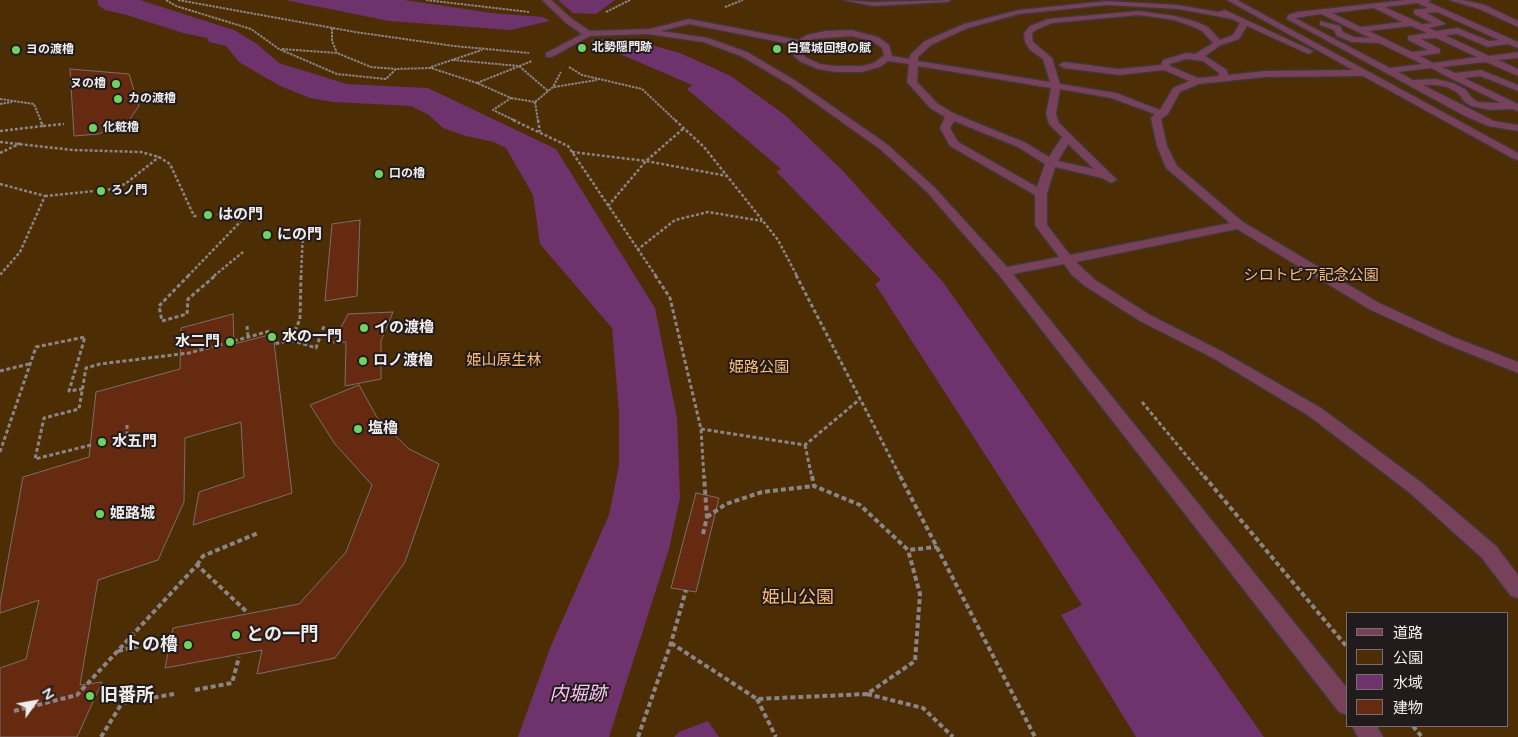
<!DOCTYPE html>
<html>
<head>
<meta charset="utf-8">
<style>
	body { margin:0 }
	#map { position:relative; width:1518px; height:737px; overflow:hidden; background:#221b1b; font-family:"Varela Round","Noto Sans JP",sans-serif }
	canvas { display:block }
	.legend { position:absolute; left:1346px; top:612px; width:162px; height:115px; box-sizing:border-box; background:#221b1b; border:1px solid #756f6f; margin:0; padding:6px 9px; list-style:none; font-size:15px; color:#f1ecec }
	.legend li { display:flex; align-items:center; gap:10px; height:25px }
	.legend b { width:25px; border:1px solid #756f6f }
	.north { position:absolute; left:10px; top:677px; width:50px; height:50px; -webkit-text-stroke:4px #221b1b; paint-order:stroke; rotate:58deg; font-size:14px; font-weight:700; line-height:20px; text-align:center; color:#f1ecec }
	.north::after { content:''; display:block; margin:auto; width:18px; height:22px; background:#f1ecec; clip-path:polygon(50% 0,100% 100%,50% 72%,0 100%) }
</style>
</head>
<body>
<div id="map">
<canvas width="1518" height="737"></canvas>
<ul class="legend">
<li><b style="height:6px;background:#774259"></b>道路</li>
<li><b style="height:14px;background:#4c2d04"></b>公園</li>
<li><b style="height:14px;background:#6e326c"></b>水域</li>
<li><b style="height:14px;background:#652a0f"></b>建物</li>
</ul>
<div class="north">N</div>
</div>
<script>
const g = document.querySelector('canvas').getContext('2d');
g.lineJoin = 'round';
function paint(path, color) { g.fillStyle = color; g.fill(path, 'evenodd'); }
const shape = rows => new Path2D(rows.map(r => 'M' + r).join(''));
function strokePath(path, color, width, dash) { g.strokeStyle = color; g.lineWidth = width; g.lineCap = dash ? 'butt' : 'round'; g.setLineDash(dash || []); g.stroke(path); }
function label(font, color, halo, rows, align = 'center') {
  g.font = font + ' "Varela Round","Noto Sans JP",sans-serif'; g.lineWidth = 4; g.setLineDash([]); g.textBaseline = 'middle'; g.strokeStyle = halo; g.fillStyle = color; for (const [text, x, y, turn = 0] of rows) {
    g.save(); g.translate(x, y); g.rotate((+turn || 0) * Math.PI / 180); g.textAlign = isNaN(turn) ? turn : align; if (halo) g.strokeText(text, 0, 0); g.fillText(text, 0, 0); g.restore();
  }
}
const green = shape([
	[0,0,1518,0,1518,737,0,737],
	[1347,613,1507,613,1507,726,1347,726]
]);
const water = shape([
	[98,0,140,0,234,30,257,44,279,63,347,84,428,88,556,149,655,308,677,418,680,498,669,549,609,737,518,737,550,648,609,515,619,465,619,412,612,328,540,244,533,195,506,148,494,142,466,136,443,128,429,115,411,106,333,102,310,98,280,86,239,62,226,46,209,42,207,38,183,33,127,15,105,10,98,5],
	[285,0,404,0,492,13,543,17,550,21,511,30,389,21],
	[558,0,615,0,596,14,573,13],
	[594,39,630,39,680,53,731,76,785,115,843,171,943,282,1264,737,1136,737,1061,615,1082,605,875,284,881,280,776,171,781,169,687,89,692,85,590,41],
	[708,721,719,737,674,737,679,732]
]);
const building = shape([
	[70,69,129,74,139,106,127,123,98,134,74,136,70,69],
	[360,220,357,296,325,301,332,224,360,220],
	[393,312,381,341,381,379,345,386,346,342,333,343,348,314,393,312],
	[233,314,234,344,273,334,292,493,193,525,199,492,244,477,241,422,185,438,184,502,158,560,98,580,80,685,102,682,77,737,0,737,0,668,26,659,39,600,0,613,0,604,23,477,89,457,96,392,180,369,181,328,233,314],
	[359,385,378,419,409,449,439,464,405,562,335,658,257,674,262,650,165,668,173,628,299,604,346,552,372,485,335,444,310,405,359,385],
	[696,493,719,498,696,592,671,588,696,493]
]);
const pathFar3 = shape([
	[166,0,176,6,251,29,279,49,337,74,386,79,396,69,431,68,477,83,511,98,493,110,516,121],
	[178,0,355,32,454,46,529,53],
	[426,0,529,12],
	[725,7,743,0],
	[606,12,630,0],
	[332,28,332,41,337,53],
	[282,49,337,53,371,67,396,69],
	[453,60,519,66,548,91],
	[431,67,482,50],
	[569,67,582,75,642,89,676,121],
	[477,83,532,61],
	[554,87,597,80],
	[511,98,535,102,553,87,561,72],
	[0,99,34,104,41,121],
	[535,102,538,121],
	[0,104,12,102]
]);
const pathFar2 = shape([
	[513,120,568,146,656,276],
	[538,120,540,132],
	[675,120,704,147,778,240,797,276],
	[43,126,64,124],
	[0,131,43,126,40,120],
	[0,142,73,150,141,152,159,157,170,164,194,216,198,216],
	[572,152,646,161,727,176],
	[0,153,21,143],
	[0,184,45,196,20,252,0,275],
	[108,190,125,184,159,157],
	[45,196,94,191],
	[608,206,646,161,684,128],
	[287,231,303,231,301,276],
	[637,250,675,220,708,212,762,221],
	[188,276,244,218,216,214],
	[214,276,243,252]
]);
const pathFar1 = shape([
	[189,275,159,306,162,321,187,314,188,299,216,275],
	[655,275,670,298,701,429,704,478],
	[796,275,901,478],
	[247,326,248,337],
	[273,339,274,344,291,340,300,319,301,275],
	[291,340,316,348,324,326],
	[234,341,270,331,272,335],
	[0,371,29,364],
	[1142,402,1205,478],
	[701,429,805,445,860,399],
	[114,439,127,435,127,424],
	[91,445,35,459,44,418,79,409,86,368,100,364,189,353,227,343],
	[805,445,812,478],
	[0,452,36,347,85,337,69,391,82,389]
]);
const path = shape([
	[812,476,814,486,860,505,908,550,937,547],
	[900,476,1035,737],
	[1204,476,1347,647],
	[707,517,726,504,762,492,814,486],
	[703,534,707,517,704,476],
	[197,565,203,556,258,533],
	[671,643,757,699,867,694,915,661,920,594,908,550],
	[118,651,165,640],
	[195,690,232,683,239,657],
	[867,694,923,708,953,737],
	[757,699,776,737],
	[14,711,77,695,197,565,248,613],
	[1413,726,1422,737],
	[101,737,122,703,174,694],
	[638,737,671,643,686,590]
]);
const minor = shape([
	[542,0,551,0,572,19,590,31,650,29,689,19,799,40,807,35,825,31,851,30,878,37,889,45,892,56,909,59,911,54,925,41,964,24,1019,10,1107,1,1178,5,1218,12,1225,10,1313,51,1309,54,1306,53,1247,26,1239,39,1221,45,1205,56,1227,70,1228,75,1265,71,1353,70,1227,0,1237,0,1518,153,1518,160,1514,159,1363,76,1265,77,1199,84,1180,92,1168,114,1161,119,1167,146,1177,166,1243,222,1379,303,1453,337,1518,362,1518,373,1443,343,1369,309,1237,229,1076,262,1095,280,1150,315,1223,352,1321,408,1422,483,1496,546,1518,575,1518,598,1511,596,1482,558,1410,493,1309,416,1213,358,1140,321,1085,286,1072,275,1064,264,1013,274,1347,688,1347,715,1339,712,999,275,927,192,880,149,790,85,741,56,703,42,647,34,590,36,552,57,546,57,546,53,582,34,566,23,542,0],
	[1107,5,1178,9,1232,19,1240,23,1233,35,1220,40,1208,27,1197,22,1175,16,1139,11,1048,19,1030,26,1024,33,1025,42,1030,50,1043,59,1050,82,918,61,918,57,931,45,968,28,1019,14,1107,5],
	[1139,15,1174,20,1191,26,1202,31,1213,43,1195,54,1186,53,1163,60,1161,65,1119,69,1064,62,1059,65,1064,68,1119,75,1164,70,1189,81,1173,88,1160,110,1116,93,1060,84,1052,58,1033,42,1032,33,1036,30,1052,23,1139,15],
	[689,24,795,45,792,49,794,56,801,62,818,69,836,72,862,72,880,67,888,61,909,64,907,82,930,108,945,117,940,128,950,146,1035,195,1035,225,1059,257,1007,267,935,188,888,145,796,81,747,52,708,38,661,31,689,24],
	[851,36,872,41,882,48,884,55,874,63,862,66,836,66,820,64,807,58,801,53,800,49,803,45,813,39,851,36],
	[1186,59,1203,61,1219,73,1219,76,1198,78,1170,66,1170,64,1186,59],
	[918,66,1051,88,1046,114,1049,124,1062,137,1049,157,1026,143,955,114,938,104,917,82,918,66],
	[1060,89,1111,98,1155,114,1151,118,1157,146,1166,168,1230,223,1070,255,1047,225,1047,194,1055,167,1102,178,1111,183,1117,180,1059,123,1056,114,1060,89],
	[954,121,1018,147,1045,164,1037,187,958,142,950,128,954,121],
	[1068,144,1094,169,1058,161,1068,144],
	[843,0,873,2,951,0,947,2,873,6,843,0],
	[1405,0,1431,0,1428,2,1518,42,1518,48,1508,44,1488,47,1457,34,1445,35,1489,56,1518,52,1518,58,1498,60,1518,69,1518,76,1486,62,1442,67,1455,73,1481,70,1518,85,1518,91,1480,76,1464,78,1518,104,1518,111,1512,109,1490,110,1471,106,1465,102,1458,93,1447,87,1436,85,1423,85,1494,121,1518,125,1518,131,1488,126,1465,116,1287,19,1288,15,1297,12,1405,0],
	[1417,3,1428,8,1414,10,1414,14,1432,23,1422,24,1385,7,1417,3],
	[1374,8,1402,22,1361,27,1332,13,1374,8],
	[1437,12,1499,40,1489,41,1458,28,1436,31,1429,28,1446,24,1427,13,1437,12],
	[1321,14,1370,38,1354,37,1343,32,1340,26,1320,21,1320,25,1334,30,1337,36,1352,42,1379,43,1422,64,1390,68,1295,18,1321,14],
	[1411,26,1427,33,1408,36,1408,40,1428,50,1412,52,1369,31,1411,26],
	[1436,38,1477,57,1433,63,1420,56,1440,53,1440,49,1421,39,1436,38],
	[1431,68,1450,78,1501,103,1478,102,1472,98,1465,89,1453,83,1436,79,1413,80,1398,72,1431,68],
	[1449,0,1463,0,1485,5,1518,21,1518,27,1479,9,1449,0],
	[1352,726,1377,726,1383,737,1358,737,1352,726]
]);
const markers = [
	[582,48,5,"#6ed360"],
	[777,49,5,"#6ed360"],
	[16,50,5,"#6ed360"],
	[116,84,5,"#6ed360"],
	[118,99,5,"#6ed360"],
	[93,128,5,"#6ed360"],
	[379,174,5,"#6ed360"],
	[101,191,5,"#6ed360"],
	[208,215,5,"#6ed360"],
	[267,235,5,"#6ed360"],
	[364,328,5,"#6ed360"],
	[272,337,5,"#6ed360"],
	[230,342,5,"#6ed360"],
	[363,361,5,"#6ed360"],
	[358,429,5,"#6ed360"],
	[102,442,5,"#6ed360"],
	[100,514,5,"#6ed360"],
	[236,635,5,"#6ed360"],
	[188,645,5,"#6ed360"],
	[90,696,5,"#6ed360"]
];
const farPoinames = [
	["北勢隠門跡",592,48],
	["白鷺城回想の賦",787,49],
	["ヨの渡櫓",26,50],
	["ヌの櫓",106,84,"right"],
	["カの渡櫓",128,99],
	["化粧櫓",103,128],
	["口の櫓",389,174],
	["ろノ門",111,191]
];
const poiNames = [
	["はの門",218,215],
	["にの門",277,235],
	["イの渡櫓",374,328],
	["水の一門",282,337],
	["水二門",220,342,"right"],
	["ロノ渡櫓",373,361],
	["塩櫓",368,429],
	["水五門",112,442],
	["姫路城",110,514]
];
const parkNames = [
	["シロトピア記念公園",1311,276],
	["姫山原生林",504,361],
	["姫路公園",759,368]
];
const nearParknames = [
	["姫山公園",798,598]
];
const nearPoinames = [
	["との一門",246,635],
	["トの櫓",178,645,"right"],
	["旧番所",100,696]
];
const nearWaternames = [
	["内堀跡",578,695]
];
paint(green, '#4c2d04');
paint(water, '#6e326c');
paint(building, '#652a0f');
strokePath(building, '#78706d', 1);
strokePath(minor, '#3f3838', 3);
strokePath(pathFar3, '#8b8585', 2, [2.5, 1]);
strokePath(pathFar2, '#8b8585', 2.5, [3, 2]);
strokePath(pathFar1, '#8b8585', 3, [4, 2.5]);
strokePath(path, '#8b8585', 4, [5, 3]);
paint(minor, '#774259');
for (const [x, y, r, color] of markers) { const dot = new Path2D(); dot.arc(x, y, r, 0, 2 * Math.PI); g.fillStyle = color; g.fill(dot); strokePath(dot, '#221b1b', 2); }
label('bold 12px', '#f1ecec', '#221b1b', farPoinames, 'left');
label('bold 15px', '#f1ecec', '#221b1b', poiNames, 'left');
label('15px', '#fdbb73', '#221b1b', parkNames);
label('18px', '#fdbb73', '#221b1b', nearParknames);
label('bold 18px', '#f1ecec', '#221b1b', nearPoinames, 'left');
label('italic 19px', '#fcc6f7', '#221b1b', nearWaternames);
</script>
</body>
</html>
